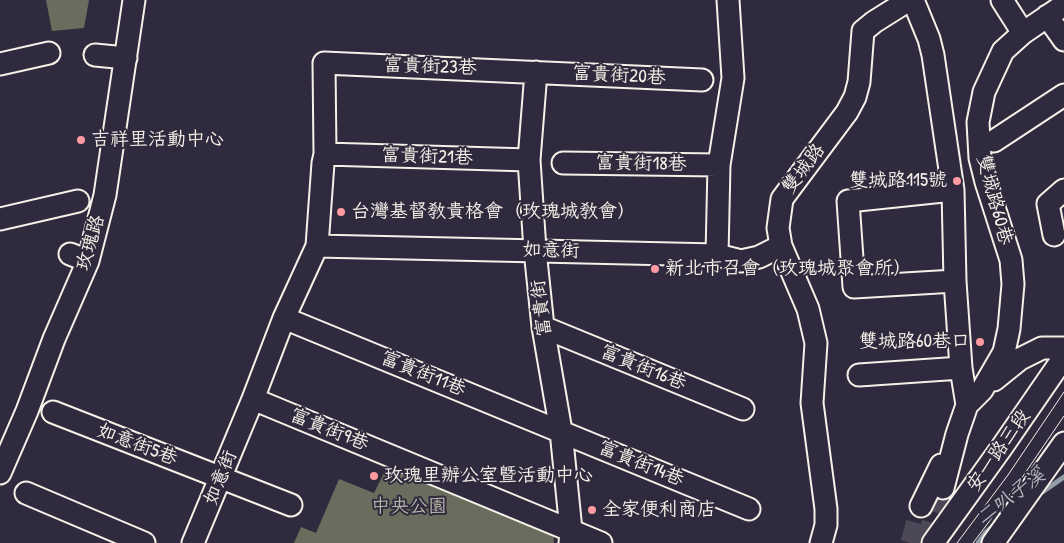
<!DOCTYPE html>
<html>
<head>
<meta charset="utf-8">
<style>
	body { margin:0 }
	canvas { display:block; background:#2f2a3d }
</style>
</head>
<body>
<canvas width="1064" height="543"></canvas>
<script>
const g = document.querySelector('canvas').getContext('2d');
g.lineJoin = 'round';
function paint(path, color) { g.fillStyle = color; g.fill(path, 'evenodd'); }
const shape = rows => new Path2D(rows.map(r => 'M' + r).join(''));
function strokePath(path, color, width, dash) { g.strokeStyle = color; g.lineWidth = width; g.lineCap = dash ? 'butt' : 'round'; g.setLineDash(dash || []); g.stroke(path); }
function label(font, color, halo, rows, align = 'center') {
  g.font = font + ' "Patrick Hand","LXGW WenKai TC",sans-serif'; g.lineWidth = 4; g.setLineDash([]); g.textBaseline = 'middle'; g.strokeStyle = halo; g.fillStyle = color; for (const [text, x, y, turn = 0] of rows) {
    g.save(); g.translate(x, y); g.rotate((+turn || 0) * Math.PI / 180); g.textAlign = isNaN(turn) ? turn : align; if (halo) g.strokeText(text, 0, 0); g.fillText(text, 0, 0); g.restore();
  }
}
const green = shape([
	[46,0,89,0,84,28,52,31],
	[390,461,553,526,554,543,294,543,301,527,316,533,339,479,374,493]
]);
const stream = shape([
	[1038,495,1064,477],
	[978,543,986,532,996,524]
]);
const minorTunnel = shape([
	[911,543,921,506],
	[926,543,943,488]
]);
const minor = shape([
	[913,0,929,39,933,55,953,190,955,281,961,368,967,405,957,434,943,488],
	[1002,0,1023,33],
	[1047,16,1064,40],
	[95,55,126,58],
	[0,64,49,53],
	[536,72,529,160,535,250,543,327,561,431,571,530,570,543],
	[994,141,1064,95],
	[325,154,529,160],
	[563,163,719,165],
	[953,190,848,201,854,287,955,281],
	[0,219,78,201],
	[1054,235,1048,204,1064,190],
	[317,246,717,255,741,261,759,257,781,246],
	[70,254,88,261],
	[717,255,719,165,733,78,728,0],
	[284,318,749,509],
	[543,327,743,409],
	[859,375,961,368],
	[994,380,1020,359,1042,348,1064,348],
	[253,399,601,543],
	[967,405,982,390,1004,352,1009,329,1013,284,1011,260,986,182,980,158,978,122,984,92,1003,51,1023,33,1064,5],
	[53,412,291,505],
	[0,473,27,411,54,339,88,261,105,195,134,0],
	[26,493,144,543],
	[921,506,941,465],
	[193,543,253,399,284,318,317,246,323,163,325,154,324,63,702,80],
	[821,543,826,525,826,509,812,403,816,343,808,309,781,246,778,228,782,199,847,112,855,97,859,82,863,31,874,22,909,0],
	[933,543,1002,447,1064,357],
	[993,543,1064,443]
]);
const tram = shape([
	[957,543,1008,475,1064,392],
	[973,543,1019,482,1064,416]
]);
const markers = [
	[81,140,5,"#ff9aa2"],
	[957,181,5,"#ff9aa2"],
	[341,212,5,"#ff9aa2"],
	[655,269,5,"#ff9aa2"],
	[980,342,5,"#ff9aa2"],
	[374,476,5,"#ff9aa2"],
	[592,510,5,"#ff9aa2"]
];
const streetNames = [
	["富貴街23巷",430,67,2],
	["富貴街20巷",619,76,3],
	["富貴街21巷",427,157,2],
	["富貴街18巷",641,164,1],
	["雙城路",804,169,-53],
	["雙城路60巷",994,200,75],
	["玫瑰路",91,243,-74],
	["如意街",551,251,1],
	["富貴街",542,308,-97],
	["富貴街16巷",643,368,22],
	["富貴街11巷",423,374,22],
	["富貴街9巷",329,430,22],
	["如意街5巷",137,445,21],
	["安一路三段",999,451,-55],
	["富貴街14巷",641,464,22],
	["如意街",221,478,-68]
];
const poiNames = [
	["吉祥里活動中心",91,140],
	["雙城路115號",947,181,"right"],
	["台灣基督教貴格會（玫瑰城教會）",351,212],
	["新北市召會（玫瑰城聚會所）",665,269],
	["雙城路60巷口",970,342,"right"],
	["玫瑰里辦公室暨活動中心",384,476],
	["全家便利商店",602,510]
];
const parkNames = [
	["中央公園",409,507]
];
const waterNames = [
	["二叭子溪",1011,497,-37]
];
paint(green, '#6a6c5d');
strokePath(stream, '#939da8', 5);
strokePath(minorTunnel, '#4d4857', 21, [21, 11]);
strokePath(minor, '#f4f1e8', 25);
strokePath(minor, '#2f2a3d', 21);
strokePath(tram, '#f4f1e8', 1);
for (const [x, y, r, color] of markers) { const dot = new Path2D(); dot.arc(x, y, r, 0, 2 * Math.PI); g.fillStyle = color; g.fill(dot); strokePath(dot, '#2f2a3d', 2); }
label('19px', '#f4f1e8', '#2f2a3d', streetNames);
label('19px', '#f4f1e8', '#2f2a3d', poiNames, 'left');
label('19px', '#b6b5a9', '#2f2a3d', parkNames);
label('italic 20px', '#b4b9be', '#2f2a3d', waterNames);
</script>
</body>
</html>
